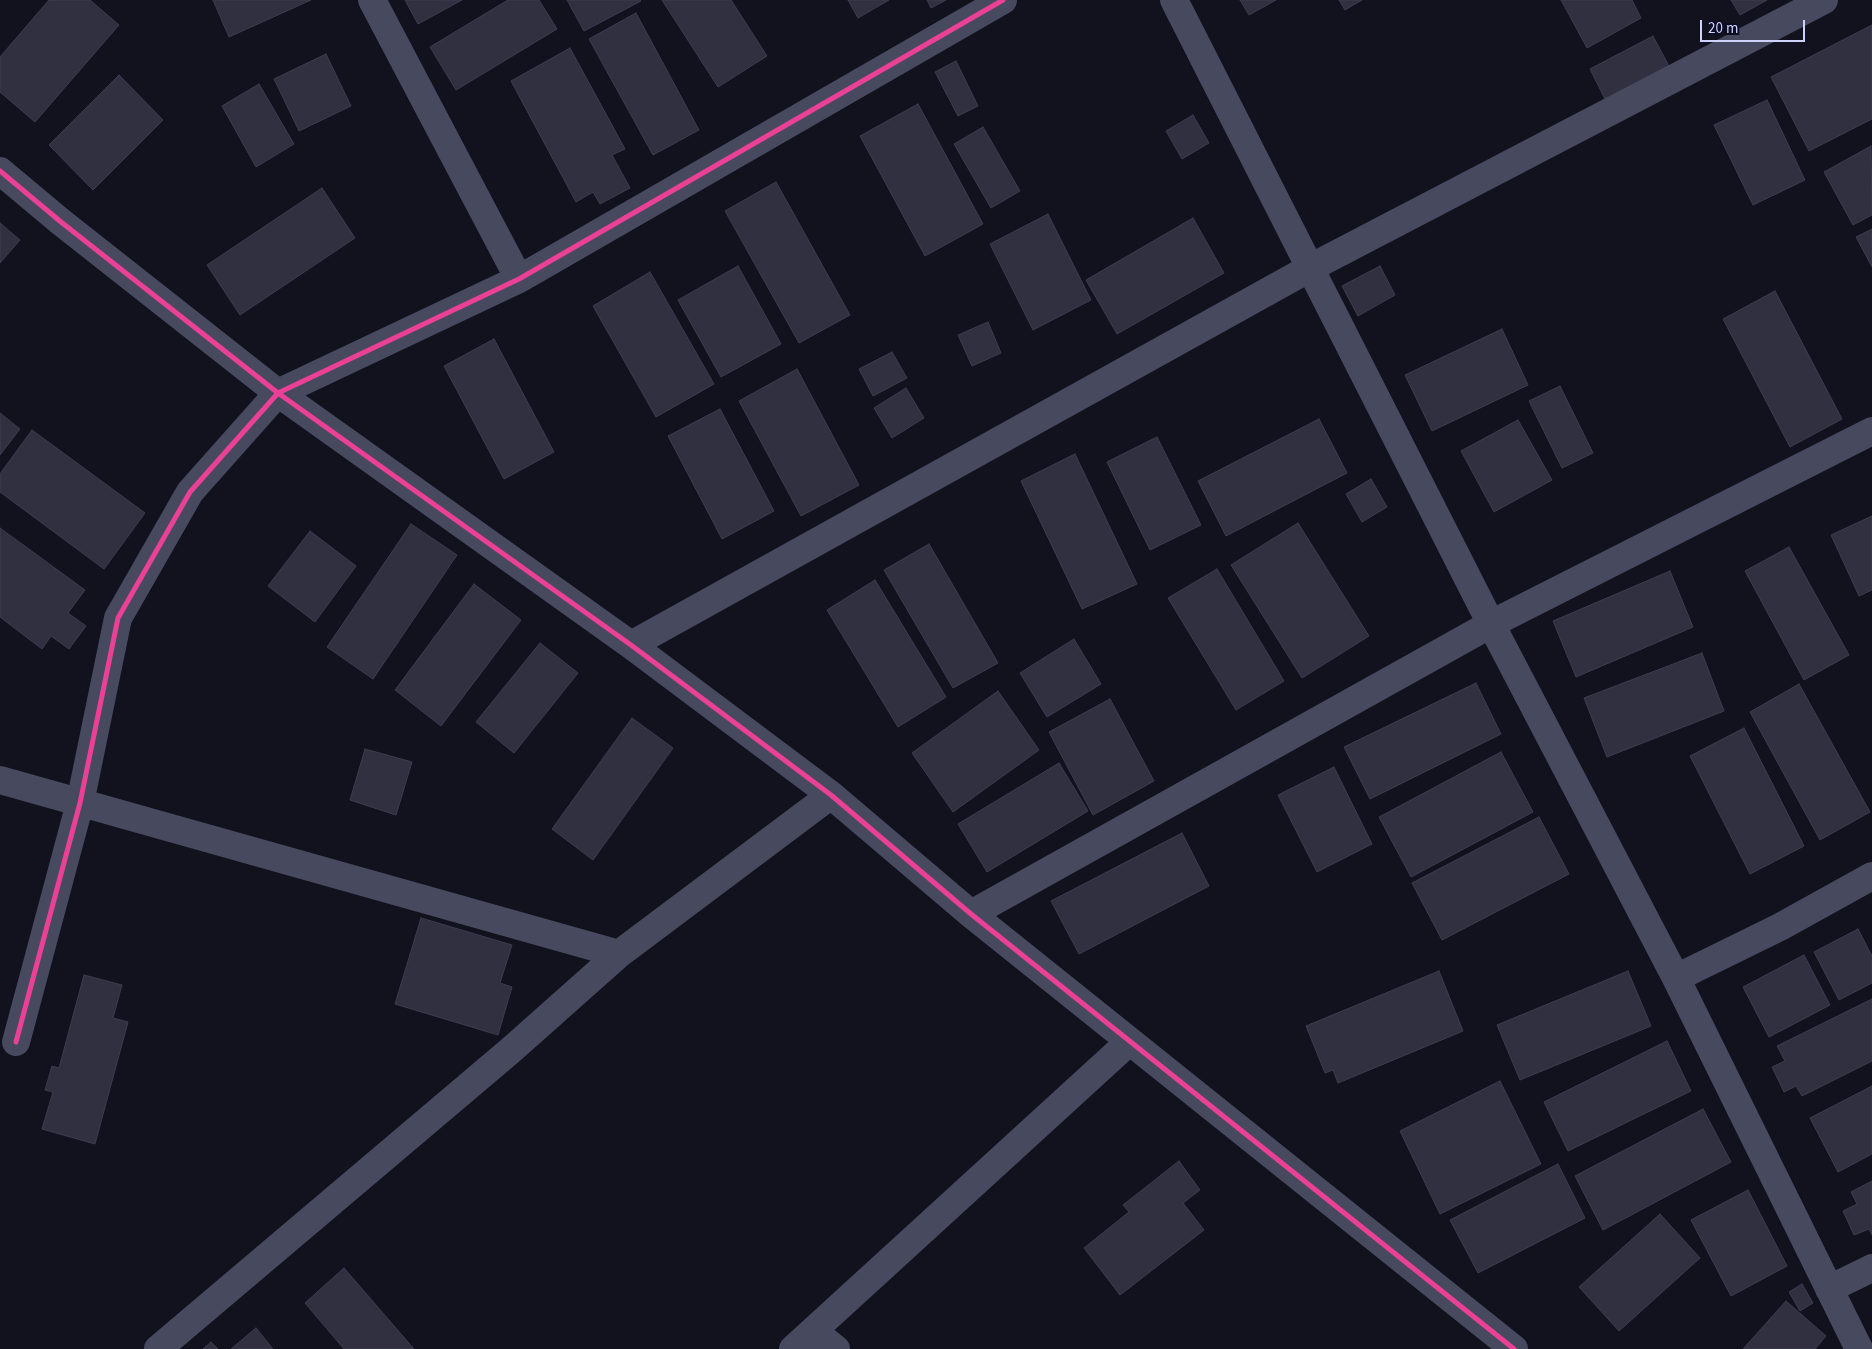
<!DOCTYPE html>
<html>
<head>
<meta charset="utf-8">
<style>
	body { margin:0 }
	#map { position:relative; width:1872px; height:1349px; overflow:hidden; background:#12121e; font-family:"Source Sans 3",sans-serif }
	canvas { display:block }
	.scale { position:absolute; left:1700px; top:20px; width:105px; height:22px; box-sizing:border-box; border:2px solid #cfd2ff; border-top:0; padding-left:6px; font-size:15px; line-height:18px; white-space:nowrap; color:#cfd2ff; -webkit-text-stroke:4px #0d0d23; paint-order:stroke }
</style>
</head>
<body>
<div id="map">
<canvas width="1872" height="1349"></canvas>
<div class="scale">20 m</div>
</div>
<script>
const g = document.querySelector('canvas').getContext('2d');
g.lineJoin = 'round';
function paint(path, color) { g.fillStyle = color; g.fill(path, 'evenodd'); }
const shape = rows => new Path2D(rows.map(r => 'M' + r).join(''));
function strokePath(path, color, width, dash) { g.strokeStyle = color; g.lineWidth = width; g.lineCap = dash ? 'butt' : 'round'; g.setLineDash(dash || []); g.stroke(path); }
const building = shape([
	[49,0,90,0,119,25,35,122,0,92,0,57,49,0],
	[213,0,311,0,229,37,213,0],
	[405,0,462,0,418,24,405,0],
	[508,0,539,0,557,29,456,90,430,47,508,0],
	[567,0,640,0,641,1,584,31,567,0],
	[662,0,731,0,767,56,718,87,662,0],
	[848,0,889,0,858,18,848,0],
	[927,0,946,0,931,8,927,0],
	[1240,0,1276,0,1249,15,1240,0],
	[1339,0,1362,0,1345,10,1339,0],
	[1561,0,1632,0,1641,18,1587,48,1561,0],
	[1731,0,1767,0,1740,15,1731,0],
	[636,13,699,130,653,155,589,39,636,13],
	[1872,25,1872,119,1809,151,1771,77,1872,25],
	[1653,36,1671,70,1607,103,1590,69,1653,36],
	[570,48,625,149,612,155,630,188,600,204,593,192,576,202,511,81,570,48],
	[326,54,351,106,299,131,274,79,326,54],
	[956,61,978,106,958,116,935,72,956,61],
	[119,75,163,120,93,190,49,145,119,75],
	[259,84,294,144,256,167,222,106,259,84],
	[1767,100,1805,180,1753,205,1714,125,1767,100],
	[918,104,983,224,925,256,860,136,918,104],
	[1193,115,1209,143,1182,159,1166,131,1193,115],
	[983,127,1020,191,991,208,954,144,983,127],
	[1871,146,1872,215,1853,225,1824,172,1871,146],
	[776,182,850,315,799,343,725,211,776,182],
	[322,188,355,238,240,315,207,265,322,188],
	[1048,214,1091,300,1033,330,990,244,1048,214],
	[1193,218,1224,273,1117,334,1086,280,1193,218],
	[0,223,20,240,0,263,0,223],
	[1872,229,1872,267,1856,237,1872,229],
	[738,266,781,344,721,377,678,300,738,266],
	[1380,266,1395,295,1358,316,1342,286,1380,266],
	[650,272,714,384,656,417,593,306,650,272],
	[1775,291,1842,419,1790,447,1723,319,1775,291],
	[988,322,1001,353,972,366,958,335,988,322],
	[1502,329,1528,385,1432,431,1405,375,1502,329],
	[494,339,554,452,504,479,444,366,494,339],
	[892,352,907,378,873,396,859,369,892,352],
	[797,369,859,485,801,516,739,401,797,369],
	[1560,386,1593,453,1562,468,1529,401,1560,386],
	[906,388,924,418,892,438,874,408,906,388],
	[720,409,774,511,722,539,668,436,720,409],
	[0,413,20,429,0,455,0,413],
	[1319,419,1347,473,1226,536,1198,481,1319,419],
	[1518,420,1552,480,1494,512,1461,451,1518,420],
	[32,430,145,513,104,569,0,492,0,474,32,430],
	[1157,437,1201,525,1150,550,1107,462,1157,437],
	[1075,454,1137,584,1082,609,1021,481,1075,454],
	[1371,479,1387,507,1362,522,1346,494,1371,479],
	[1872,516,1872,590,1859,596,1831,535,1872,516],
	[1298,523,1369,636,1302,678,1231,565,1298,523],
	[411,524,457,555,373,679,327,647,411,524],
	[0,528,85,590,68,613,86,626,69,649,51,636,42,649,0,617,0,528],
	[310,531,356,566,315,622,268,586,310,531],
	[929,544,998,663,953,688,884,570,929,544],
	[1789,547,1849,655,1804,680,1745,571,1789,547],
	[1217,569,1284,681,1236,710,1168,598,1217,569],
	[1670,571,1693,627,1576,677,1553,621,1670,571],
	[875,580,946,697,898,727,827,610,875,580],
	[474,584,521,620,441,726,395,690,474,584],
	[1074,639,1101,684,1047,717,1020,673,1074,639],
	[540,643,578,673,514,753,476,722,540,643],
	[1702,653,1724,711,1607,757,1584,698,1702,653],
	[1476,683,1501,734,1370,799,1344,747,1476,683],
	[1799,684,1870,812,1820,840,1750,712,1799,684],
	[998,691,1039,750,953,812,912,753,998,691],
	[1110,699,1154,781,1093,815,1049,732,1110,699],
	[632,718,673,748,593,860,552,829,632,718],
	[1744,728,1804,846,1750,874,1690,756,1744,728],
	[365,749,412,762,396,815,350,800,365,749],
	[1501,752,1533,812,1411,877,1379,817,1501,752],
	[1059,763,1088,811,987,872,958,824,1059,763],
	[1334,767,1372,844,1317,872,1278,795,1334,767],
	[1539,817,1569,874,1442,940,1412,883,1539,817],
	[1182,833,1209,886,1079,954,1051,901,1182,833],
	[421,918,512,945,500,983,512,987,498,1035,395,1004,421,918],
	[1858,929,1872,956,1872,983,1839,1000,1814,952,1858,929],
	[1804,955,1830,1005,1769,1037,1743,987,1804,955],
	[1439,971,1463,1031,1338,1083,1333,1070,1325,1073,1306,1026,1439,971],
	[1628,971,1651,1026,1520,1080,1497,1025,1628,971],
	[84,975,122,985,113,1018,128,1022,95,1144,42,1129,53,1092,45,1090,52,1066,59,1068,84,975],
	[1872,999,1872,1061,1802,1096,1796,1086,1784,1092,1772,1067,1785,1061,1777,1046,1872,999],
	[1667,1041,1691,1091,1568,1151,1544,1102,1667,1041],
	[1500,1081,1541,1164,1440,1214,1400,1131,1500,1081],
	[1872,1086,1872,1154,1838,1172,1810,1118,1872,1086],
	[1703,1109,1731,1162,1603,1230,1575,1176,1703,1109],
	[1179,1161,1200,1190,1183,1203,1204,1230,1120,1295,1084,1248,1129,1212,1123,1205,1179,1161],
	[1558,1164,1585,1218,1478,1273,1450,1220,1558,1164],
	[1872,1181,1872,1235,1869,1229,1854,1235,1843,1211,1857,1204,1851,1192,1872,1181],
	[1748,1190,1787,1266,1731,1296,1691,1220,1748,1190],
	[1660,1214,1700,1258,1619,1331,1579,1287,1660,1214],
	[344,1268,414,1349,344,1349,305,1303,344,1268],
	[1802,1284,1813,1303,1800,1311,1789,1292,1802,1284],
	[1786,1301,1826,1336,1815,1349,1743,1349,1786,1301],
	[256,1328,273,1349,231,1349,256,1328],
	[211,1342,218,1349,203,1349,211,1342]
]);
const street = shape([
	[372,0,519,279],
	[1174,0,1491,624,1676,978,1859,1349],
	[0,171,61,222,278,393,631,645,831,795,971,914,1514,1349],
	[631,645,1310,268,1824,0],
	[0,780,619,954],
	[971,914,1491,624,1872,431],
	[1676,978,1780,927,1872,876],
	[16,1042,80,803,118,618,190,492,278,393,519,279,1003,0],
	[1829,1289,1872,1268],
	[813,1331,836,1349],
	[158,1349,511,1050,619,954,831,795],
	[793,1349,1129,1042]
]);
const cycleway = shape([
	[0,171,61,222,278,393,631,645,831,795,971,914,1514,1349],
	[16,1042,80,803,118,618,190,492,278,393,519,279,1003,0]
]);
paint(building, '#303040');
strokePath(building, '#3c3d52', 1);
strokePath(street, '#474a5f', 28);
strokePath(cycleway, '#ea4096', 5);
</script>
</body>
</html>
